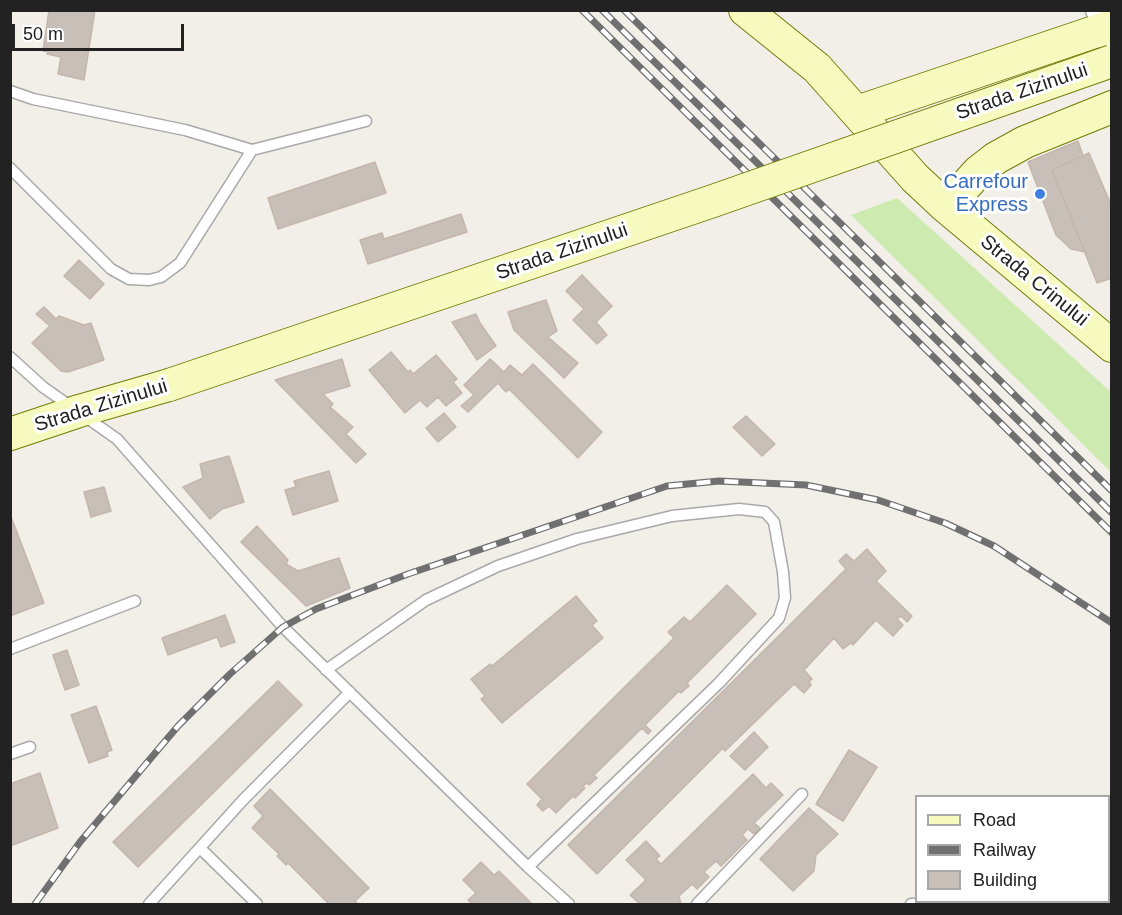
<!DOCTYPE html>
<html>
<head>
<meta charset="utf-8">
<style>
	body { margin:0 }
	#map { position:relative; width:1122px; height:915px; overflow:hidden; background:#f2efe9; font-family:Helvetica,sans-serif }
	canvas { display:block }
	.frame { position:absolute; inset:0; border:12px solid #222; pointer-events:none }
	.legend { position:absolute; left:915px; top:795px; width:195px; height:108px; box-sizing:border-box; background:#fff; border:2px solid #a7a7a7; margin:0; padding:8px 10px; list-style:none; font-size:18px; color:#222 }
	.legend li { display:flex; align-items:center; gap:12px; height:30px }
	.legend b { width:30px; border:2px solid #a7a7a7 }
	.scale { position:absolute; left:12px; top:24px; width:172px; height:27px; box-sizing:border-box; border:3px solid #222; border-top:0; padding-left:8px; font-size:18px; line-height:21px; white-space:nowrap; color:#222; -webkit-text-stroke:4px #fff; paint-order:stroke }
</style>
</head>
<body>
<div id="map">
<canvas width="1122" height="915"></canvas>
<div class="frame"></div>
<ul class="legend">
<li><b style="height:8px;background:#f7fabf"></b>Road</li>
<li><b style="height:8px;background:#707070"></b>Railway</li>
<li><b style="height:16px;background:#c7bfb8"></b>Building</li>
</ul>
<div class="scale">50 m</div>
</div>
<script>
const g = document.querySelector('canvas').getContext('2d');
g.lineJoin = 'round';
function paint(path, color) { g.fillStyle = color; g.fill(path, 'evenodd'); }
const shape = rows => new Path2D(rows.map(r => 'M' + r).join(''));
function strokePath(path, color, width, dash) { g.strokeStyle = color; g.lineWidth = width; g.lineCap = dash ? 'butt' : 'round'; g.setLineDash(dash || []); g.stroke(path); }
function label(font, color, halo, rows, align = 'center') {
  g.font = font + ' Helvetica,sans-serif'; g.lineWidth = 6; g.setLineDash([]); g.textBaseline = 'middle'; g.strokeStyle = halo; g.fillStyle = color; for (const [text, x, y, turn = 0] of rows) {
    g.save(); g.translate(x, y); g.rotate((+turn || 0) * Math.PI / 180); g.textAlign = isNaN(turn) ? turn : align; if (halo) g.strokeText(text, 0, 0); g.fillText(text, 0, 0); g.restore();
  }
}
const grass = shape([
	[897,198,1111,392,1111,472,851,215]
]);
const building = shape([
	[49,10,95,10,84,80,58,74,61,57,47,54,48,52,43,51,49,10],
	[1078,141,1083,156,1052,170,1085,252,1071,249,1056,235,1028,162,1078,141],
	[1089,153,1112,207,1112,278,1097,283,1052,170,1089,153],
	[375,162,386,193,278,229,268,198,375,162],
	[461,214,467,232,368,264,360,240,382,233,384,239,461,214],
	[79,260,104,284,90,299,64,276,79,260],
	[582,275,612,306,596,322,607,335,597,344,573,320,584,309,566,291,582,275],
	[546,300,557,331,548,337,578,363,564,378,514,330,508,312,546,300],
	[44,307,56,319,59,316,84,325,91,323,104,360,68,372,61,371,32,343,50,326,36,314,44,307],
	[476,314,480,323,496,346,477,360,452,322,476,314],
	[391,352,408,372,410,370,413,374,436,355,457,379,453,382,462,393,446,406,438,397,427,407,420,400,405,413,369,370,391,352],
	[342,359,350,386,323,394,333,404,330,407,353,427,346,434,366,454,356,463,275,380,342,359],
	[490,359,504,372,510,365,522,375,533,364,602,432,578,458,509,389,506,392,498,383,468,412,461,406,474,395,464,385,490,359],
	[444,413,456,427,438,442,426,428,444,413],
	[746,416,775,444,762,456,733,427,746,416],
	[229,456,244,502,222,509,210,519,183,487,203,478,200,464,229,456],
	[329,471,338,501,293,515,285,490,296,487,294,481,329,471],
	[104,487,111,511,91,517,84,492,104,487],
	[10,514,44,603,10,616,10,514],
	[257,526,288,560,286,564,298,571,339,558,350,588,306,606,241,542,257,526],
	[867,549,886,571,876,581,912,616,907,622,901,616,897,619,903,625,893,636,876,620,853,645,851,643,843,649,834,638,804,670,812,679,809,682,811,685,804,693,794,684,725,751,723,748,597,874,568,845,846,569,839,561,846,554,854,561,867,549],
	[727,585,756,614,687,683,689,686,681,693,679,691,645,725,651,731,648,734,642,728,594,775,597,778,589,785,587,783,583,786,585,788,575,798,573,796,556,813,549,806,543,811,537,805,542,799,527,784,674,638,668,632,684,617,690,622,727,585],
	[576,596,597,621,592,625,603,638,502,723,481,699,485,696,471,679,490,664,492,666,576,596],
	[225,615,235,642,221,647,217,637,168,655,162,638,225,615],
	[67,650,79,685,65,690,53,655,67,650],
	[278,681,302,705,138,867,113,842,278,681],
	[96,706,112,750,107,752,108,756,89,763,71,715,96,706],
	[754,732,768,747,745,770,730,756,754,732],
	[849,750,877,767,843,821,816,804,849,750],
	[40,773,58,828,10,846,10,784,40,773],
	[753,774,766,788,771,783,783,795,754,823,760,828,754,834,748,829,742,835,747,840,721,866,716,861,704,872,709,877,697,889,692,884,679,896,681,904,640,904,630,895,646,880,626,860,646,841,660,856,656,859,661,864,753,774],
	[270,789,369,888,355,901,358,904,329,904,288,863,286,865,277,856,279,854,252,828,263,816,254,806,270,789],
	[809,808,838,834,816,855,814,871,793,891,760,859,809,808],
	[481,862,494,875,499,871,532,904,472,904,468,900,476,893,463,880,481,862]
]);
const lane = shape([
	[10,91,33,99,185,130,252,150,366,121],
	[10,168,111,269,129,279,149,280,161,277,180,263,252,150],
	[10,357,43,387,117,439,283,627,528,867,569,904],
	[10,649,135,601],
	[326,670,426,600,498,566,577,539,672,516,739,509,765,512,774,522,783,572,785,598,779,618,719,683,528,867],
	[10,754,30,747],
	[200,848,257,904],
	[149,904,243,800,350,692],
	[697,904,802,794],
	[911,904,942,903,947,904]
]);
const street = shape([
	[1097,10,1112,50]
]);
const secondary = shape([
	[745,10,817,68,915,178,946,207,1112,346],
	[857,112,1112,26],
	[946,207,978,172,996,158,1025,142,1112,107],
	[10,434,79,411,169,385]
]);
const rail = shape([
	[582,10,1112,533],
	[602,10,1112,513],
	[624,10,1112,491],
	[35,904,80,842,178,726,230,674,283,627,316,609,408,574,667,486,719,481,806,485,878,500,945,523,994,546,1112,623]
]);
const secondaryBridge = shape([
	[169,385,713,201,1112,61]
]);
const markers = [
	[1040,194,6,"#3f7fe0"]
];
const streetNames = [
	["Strada Zizinului",1022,92,-19],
	["Strada Zizinului",562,252,-19],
	["Strada Crinului",1034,281,39],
	["Strada Zizinului",101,406,-17]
];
const shopNames = [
	["Carrefour",1028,182],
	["Express",1028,205]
];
paint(grass, '#cdebb0');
paint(building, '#c7bfb8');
strokePath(building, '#c4b6ab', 1.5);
strokePath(lane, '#a9a9a9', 13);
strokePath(street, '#a9a9a9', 25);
strokePath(secondary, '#707d05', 34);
strokePath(lane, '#fff', 10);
strokePath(street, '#fff', 22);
strokePath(secondary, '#f7fabf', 32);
strokePath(rail, '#707070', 7);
strokePath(rail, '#fff', 4.5, [14]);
strokePath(secondaryBridge, '#707d05', 34, []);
strokePath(secondaryBridge, '#f7fabf', 32);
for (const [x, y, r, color] of markers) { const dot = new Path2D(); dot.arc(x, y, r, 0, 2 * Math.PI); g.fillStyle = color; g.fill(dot); strokePath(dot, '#fff', 2); }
label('20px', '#222', '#fff', streetNames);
label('20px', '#366cbe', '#fff', shopNames, 'right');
</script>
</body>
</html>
